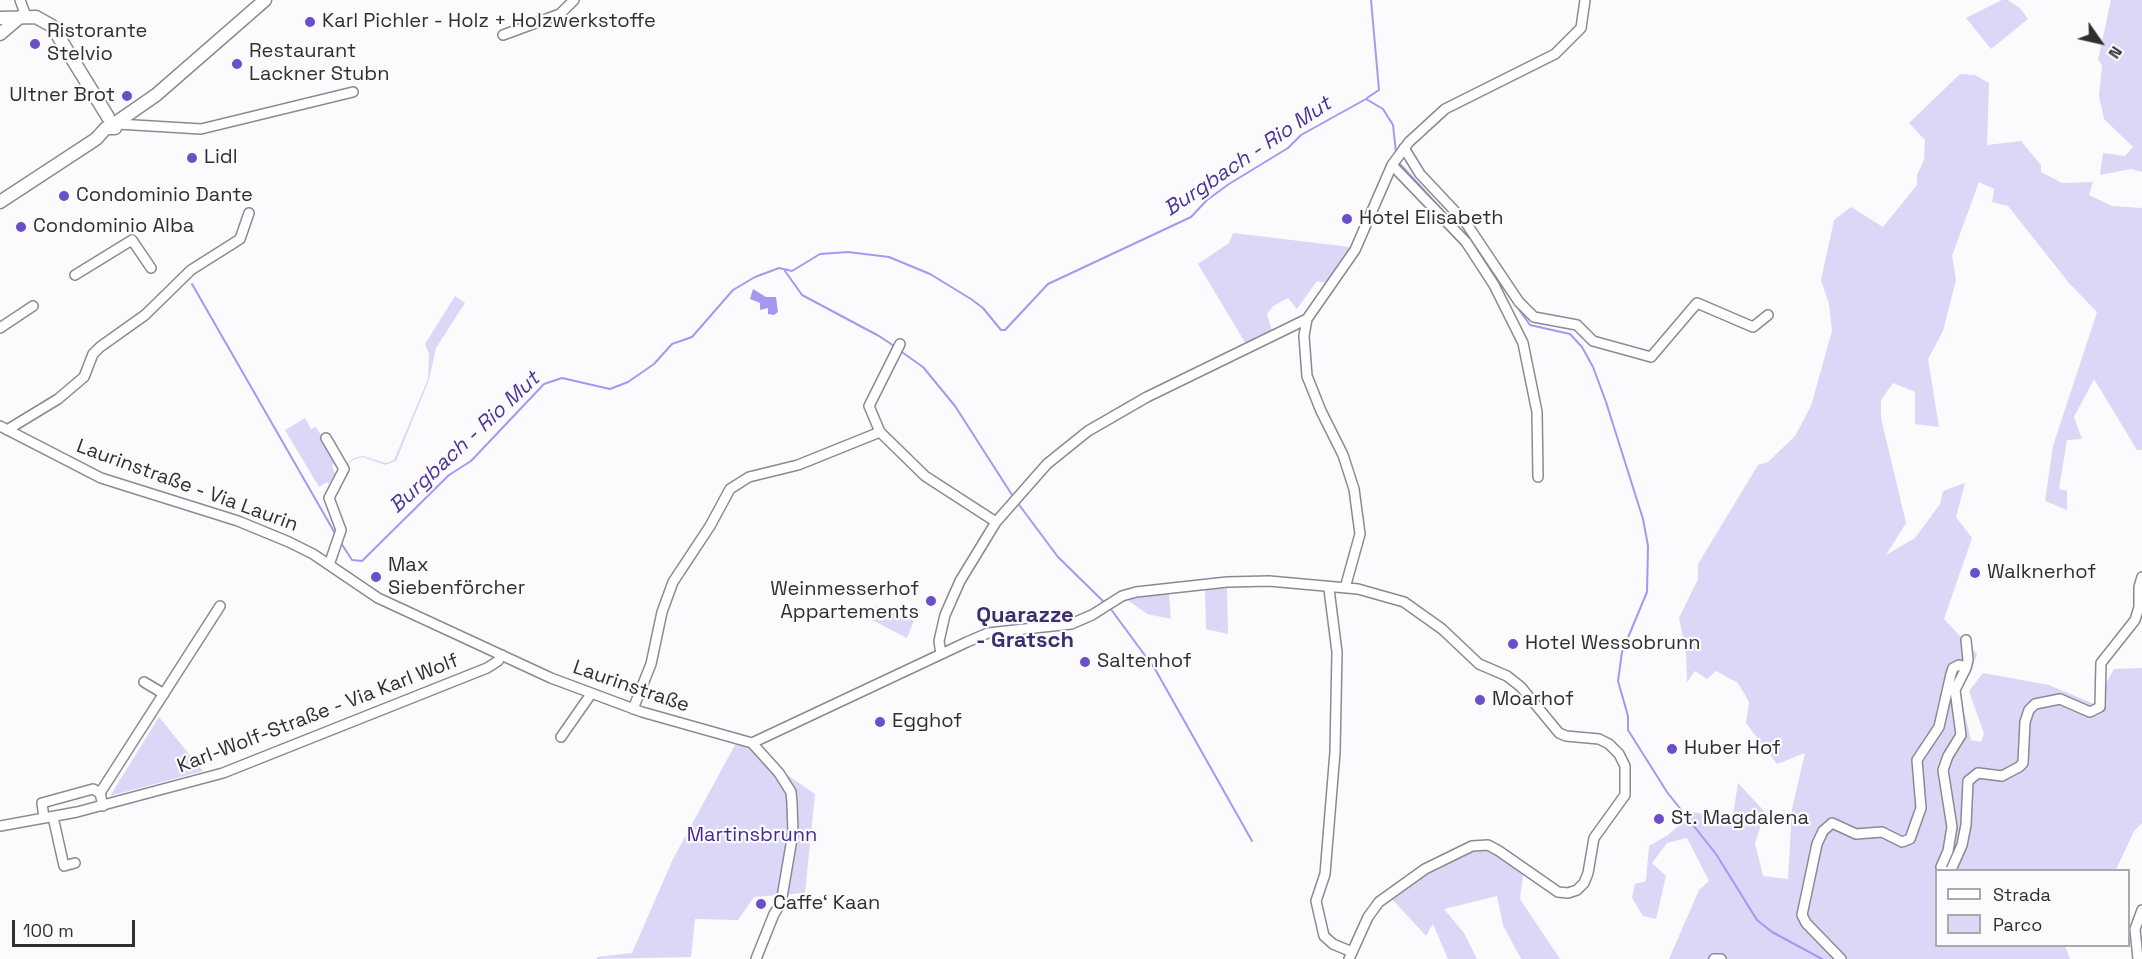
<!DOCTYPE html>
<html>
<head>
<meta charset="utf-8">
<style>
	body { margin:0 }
	#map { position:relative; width:2142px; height:959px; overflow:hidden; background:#fbfbfe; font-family:"Space Grotesk",sans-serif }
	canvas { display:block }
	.legend { position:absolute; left:1935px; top:869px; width:195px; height:78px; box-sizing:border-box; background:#fbfbfe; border:2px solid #aaaaad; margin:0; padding:8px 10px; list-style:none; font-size:18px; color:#303033 }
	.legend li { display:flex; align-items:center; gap:12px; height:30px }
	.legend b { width:30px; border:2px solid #aaaaad }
	.north { position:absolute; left:2070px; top:12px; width:60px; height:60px; -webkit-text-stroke:4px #fbfbfe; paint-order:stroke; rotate:124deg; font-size:16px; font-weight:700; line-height:24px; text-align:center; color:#303033 }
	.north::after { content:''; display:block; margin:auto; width:21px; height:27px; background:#303033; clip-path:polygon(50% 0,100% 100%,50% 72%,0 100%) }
	.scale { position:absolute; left:12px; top:920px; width:123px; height:27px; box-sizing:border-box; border:3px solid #303033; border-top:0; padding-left:8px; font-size:18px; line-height:21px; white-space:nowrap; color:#303033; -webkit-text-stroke:4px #fbfbfe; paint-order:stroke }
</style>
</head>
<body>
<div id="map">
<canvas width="2142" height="959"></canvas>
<ul class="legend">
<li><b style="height:8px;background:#fff"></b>Strada</li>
<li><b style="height:16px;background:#dad7f7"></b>Parco</li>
</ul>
<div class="north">N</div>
<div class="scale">100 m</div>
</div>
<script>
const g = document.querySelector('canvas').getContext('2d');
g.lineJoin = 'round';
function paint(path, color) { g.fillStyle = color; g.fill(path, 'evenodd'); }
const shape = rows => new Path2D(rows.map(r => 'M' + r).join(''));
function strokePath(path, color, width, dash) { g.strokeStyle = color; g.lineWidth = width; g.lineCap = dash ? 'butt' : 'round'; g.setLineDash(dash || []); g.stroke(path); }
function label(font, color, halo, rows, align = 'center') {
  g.font = font + ' "Space Grotesk",sans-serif'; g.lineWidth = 4.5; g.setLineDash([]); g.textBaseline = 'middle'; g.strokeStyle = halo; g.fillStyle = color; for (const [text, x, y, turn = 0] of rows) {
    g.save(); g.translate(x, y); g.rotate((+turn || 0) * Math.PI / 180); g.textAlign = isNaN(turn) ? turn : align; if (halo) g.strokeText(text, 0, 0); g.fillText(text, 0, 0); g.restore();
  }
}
const green = shape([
	[2002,0,2008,0,2020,8,2028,19,1991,49,1966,18],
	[2111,0,2142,0,2142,172,2131,169,2100,175,2103,153,2125,156,2133,147,2104,119,2099,96,2102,65,2098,60],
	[1960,74,1975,75,1989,83,1987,145,2021,141,2041,165,2041,172,2062,183,2093,182,2089,195,2112,206,2142,208,2142,450,2137,450,2094,379,2074,417,2082,439,2067,440,2059,489,2067,491,2067,510,2045,501,2053,446,2097,312,2069,283,2008,206,1992,202,1994,189,1979,182,1952,256,1956,280,1943,331,1928,359,1939,427,1915,424,1915,392,1893,383,1881,400,1881,418,1906,523,1886,555,1915,538,1940,504,1943,491,1965,483,1956,517,1972,538,1944,619,1977,654,1970,673,1959,691,1971,740,1981,742,1984,734,1969,691,1983,673,2049,685,2094,704,2114,669,2142,668,2142,823,2134,831,2116,870,1936,870,1936,946,2065,946,2070,959,1669,959,1699,890,1709,881,1687,838,1667,843,1652,863,1666,876,1656,919,1643,916,1632,898,1635,884,1646,881,1649,846,1668,835,1694,812,1732,821,1738,783,1765,812,1755,843,1763,876,1788,879,1792,809,1805,753,1777,764,1746,723,1749,702,1738,683,1716,671,1707,679,1695,671,1687,682,1686,651,1679,618,1698,579,1698,564,1758,465,1768,462,1795,436,1811,406,1832,331,1829,304,1821,280,1834,220,1851,207,1883,227,1917,185,1917,175,1924,160,1925,140,1909,123],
	[1233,233,1350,247,1330,284,1317,281,1297,309,1288,298,1273,306,1267,314,1272,331,1246,344,1198,264,1229,243],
	[455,296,465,303,436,348,429,380,396,461,385,465,363,457,355,459,344,467,354,458,363,456,386,463,394,460,428,379,429,354,425,344],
	[305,418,311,429,316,427,337,462,332,465,335,474,329,484,327,482,319,487,285,430],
	[1227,588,1228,634,1206,629,1205,590],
	[1169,594,1171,619,1147,614,1125,598],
	[877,606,914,620,907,638,870,619],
	[159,717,203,771,110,796],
	[735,745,745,746,815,794,805,893,754,897,738,920,695,919,691,957,597,959,597,957,632,953,673,859],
	[1473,849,1489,850,1523,875,1520,899,1560,959,1521,959,1503,925,1497,896,1444,909,1464,933,1477,959,1448,959,1433,924,1426,936,1392,899,1430,868]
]);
const water = shape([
	[753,289,766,297,776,297,778,312,774,315,768,314,768,308,760,310,760,303,750,299]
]);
const stream = shape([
	[1367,98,1379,90,1371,0],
	[1400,164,1464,234],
	[1473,245,1530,325,1570,334,1582,347,1593,367,1606,402,1643,519,1648,546,1647,592,1622,652,1618,681,1628,716,1628,730,1667,792,1716,854,1757,920,1772,932,1822,959],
	[785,271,802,295,879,336,894,346],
	[192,284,336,535],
	[899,350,923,367,955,406,1014,498],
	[1017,502,1058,557,1106,604],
	[341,543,352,560,362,561,449,475,471,461,544,384,562,378,610,389,628,382,654,364,672,344,692,337,733,290,755,277,779,268,792,271,820,254,848,252,889,257,930,274,971,299,983,308,1001,330,1005,330,1048,284,1191,217,1207,200,1229,184,1288,148,1301,135,1366,99,1383,109,1393,125,1396,152],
	[1110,608,1155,669,1252,841]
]);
const street = shape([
	[20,0,26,16],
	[503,35,560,14,574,0],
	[118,124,201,129,353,92],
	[1404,148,1420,174,1466,223,1519,302,1534,317,1577,325,1593,341,1651,357,1697,303,1753,327,1768,315],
	[1392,165,1466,242,1494,285,1523,343,1537,412,1538,477],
	[75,275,132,240,151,268],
	[1307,319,1304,336,1307,376,1321,411,1343,455,1354,489,1360,534,1345,588],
	[0,328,33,306],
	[0,426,101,478,238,521,289,542,313,554,378,598,551,678,642,712,752,743],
	[7,430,58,399,84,377,93,354,100,347,145,315,191,270,240,239,249,213],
	[880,432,925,476,996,522],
	[326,438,344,469,329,498,341,530,329,565],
	[1329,589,1337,652,1335,752,1325,874,1316,901,1324,936,1333,944,1352,952],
	[941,654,939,641,945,615,960,581,996,522,1047,464,1088,431,1147,397,1307,319,1355,250,1392,165,1409,142,1445,109,1555,54,1581,28,1585,0],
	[1966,668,1968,660,1966,640],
	[144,682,164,694],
	[633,709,651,664,662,612,673,582,710,526,730,489,749,477,798,465,880,432,869,406,900,344],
	[561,737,591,694],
	[752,743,967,642,988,633,1071,624,1092,615,1122,596,1136,592,1227,582,1269,581,1358,589,1404,602,1442,629,1479,664,1507,676,1521,687,1559,733,1566,736,1599,739,1609,744,1619,754,1625,766,1625,795,1594,838,1588,873,1584,883,1577,890,1568,893,1558,892,1499,851,1488,845,1472,846,1425,869,1379,902,1368,917,1349,959],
	[752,743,779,773,791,792,792,803,793,833,781,903,774,914,756,959],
	[103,806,100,793,220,606],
	[53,817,64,866,75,863],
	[44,818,42,803,93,789,100,793],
	[0,826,77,812,223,773,487,668,498,661,502,655],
	[1951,870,1962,845,1966,825,1968,781,1978,773,2002,776,2019,767,2023,763,2025,722,2029,710,2035,704,2060,699,2090,712,2100,707,2101,663,2135,620,2139,607,2139,587,2142,577],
	[1714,959,1721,959],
	[1841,959,1806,923,1802,915,1817,844,1823,831,1832,823,1856,834,1882,832,1902,842,1910,839,1921,808,1917,760,1939,727,1951,674,1953,668,1959,665,1966,668,1955,690,1961,735,1948,756,1943,770,1952,827,1948,851,1941,867,1943,870],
	[2138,959,2135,929,2142,910]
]);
const secondary = shape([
	[0,18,36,17,52,26,108,117],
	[0,34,20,17],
	[106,128,115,128,117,122,156,95,265,0],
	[0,202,96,139,106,128]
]);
const markers = [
	[310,22,6,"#6a4fc9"],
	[35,44,6,"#6a4fc9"],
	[237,64,6,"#6a4fc9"],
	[127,96,6,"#6a4fc9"],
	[192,158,6,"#6a4fc9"],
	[64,196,6,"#6a4fc9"],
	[1347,219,6,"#6a4fc9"],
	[21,227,6,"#6a4fc9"],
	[1975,573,6,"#6a4fc9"],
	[376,577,6,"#6a4fc9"],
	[931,601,6,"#6a4fc9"],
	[1513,644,6,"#6a4fc9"],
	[1085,662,6,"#6a4fc9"],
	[1480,700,6,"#6a4fc9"],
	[880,722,6,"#6a4fc9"],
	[1672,749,6,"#6a4fc9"],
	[1659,819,6,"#6a4fc9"],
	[761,904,6,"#6a4fc9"]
];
const poiNames = [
	["Karl Pichler - Holz + Holzwerkstoffe",322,22],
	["Ristorante",47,32],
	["Stelvio",47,55],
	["Restaurant",249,52],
	["Lackner Stubn",249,75],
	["Ultner Brot",115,96,"right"],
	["Lidl",204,158],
	["Condominio Dante",76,196],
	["Hotel Elisabeth",1359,219],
	["Condominio Alba",33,227],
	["Max",388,566],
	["Siebenförcher",388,589],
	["Walknerhof",1987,573],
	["Weinmesserhof",919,590,"right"],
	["Appartements",919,613,"right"],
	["Hotel Wessobrunn",1525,644],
	["Saltenhof",1097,662],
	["Moarhof",1492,700],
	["Egghof",892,722],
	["Huber Hof",1684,749],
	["St. Magdalena",1671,819],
	["Caffe‘ Kaan",773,904]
];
const streetNames = [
	["Laurinstraße - Via Laurin",187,486,20],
	["Laurinstraße",631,687,19],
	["Karl-Wolf-Straße - Via Karl Wolf",318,714,-21]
];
const parkNames = [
	["Martinsbrunn",752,836]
];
const waterNames = [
	["Burgbach - Rio Mut",1248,157,-34],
	["Burgbach - Rio Mut",465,443,-43]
];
const quarterNames = [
	["Quarazze",1025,616],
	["- Gratsch",1025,641]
];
paint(green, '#dad7f7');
paint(water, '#a499f1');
strokePath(stream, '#a499f1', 2);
strokePath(street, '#8b8a93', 12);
strokePath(secondary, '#8b8a93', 15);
strokePath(street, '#fff', 9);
strokePath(secondary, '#fff', 12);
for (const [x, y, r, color] of markers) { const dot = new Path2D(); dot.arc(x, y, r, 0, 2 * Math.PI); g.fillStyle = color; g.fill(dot); strokePath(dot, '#fbfbfe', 2); }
label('20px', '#303033', '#fbfbfe', poiNames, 'left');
label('20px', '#303033', '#fbfbfe', streetNames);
label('20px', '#452a8f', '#fbfbfe', parkNames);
label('italic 21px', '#4c3398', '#fbfbfe', waterNames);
label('bold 22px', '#3b306c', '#fbfbfe', quarterNames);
</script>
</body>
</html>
